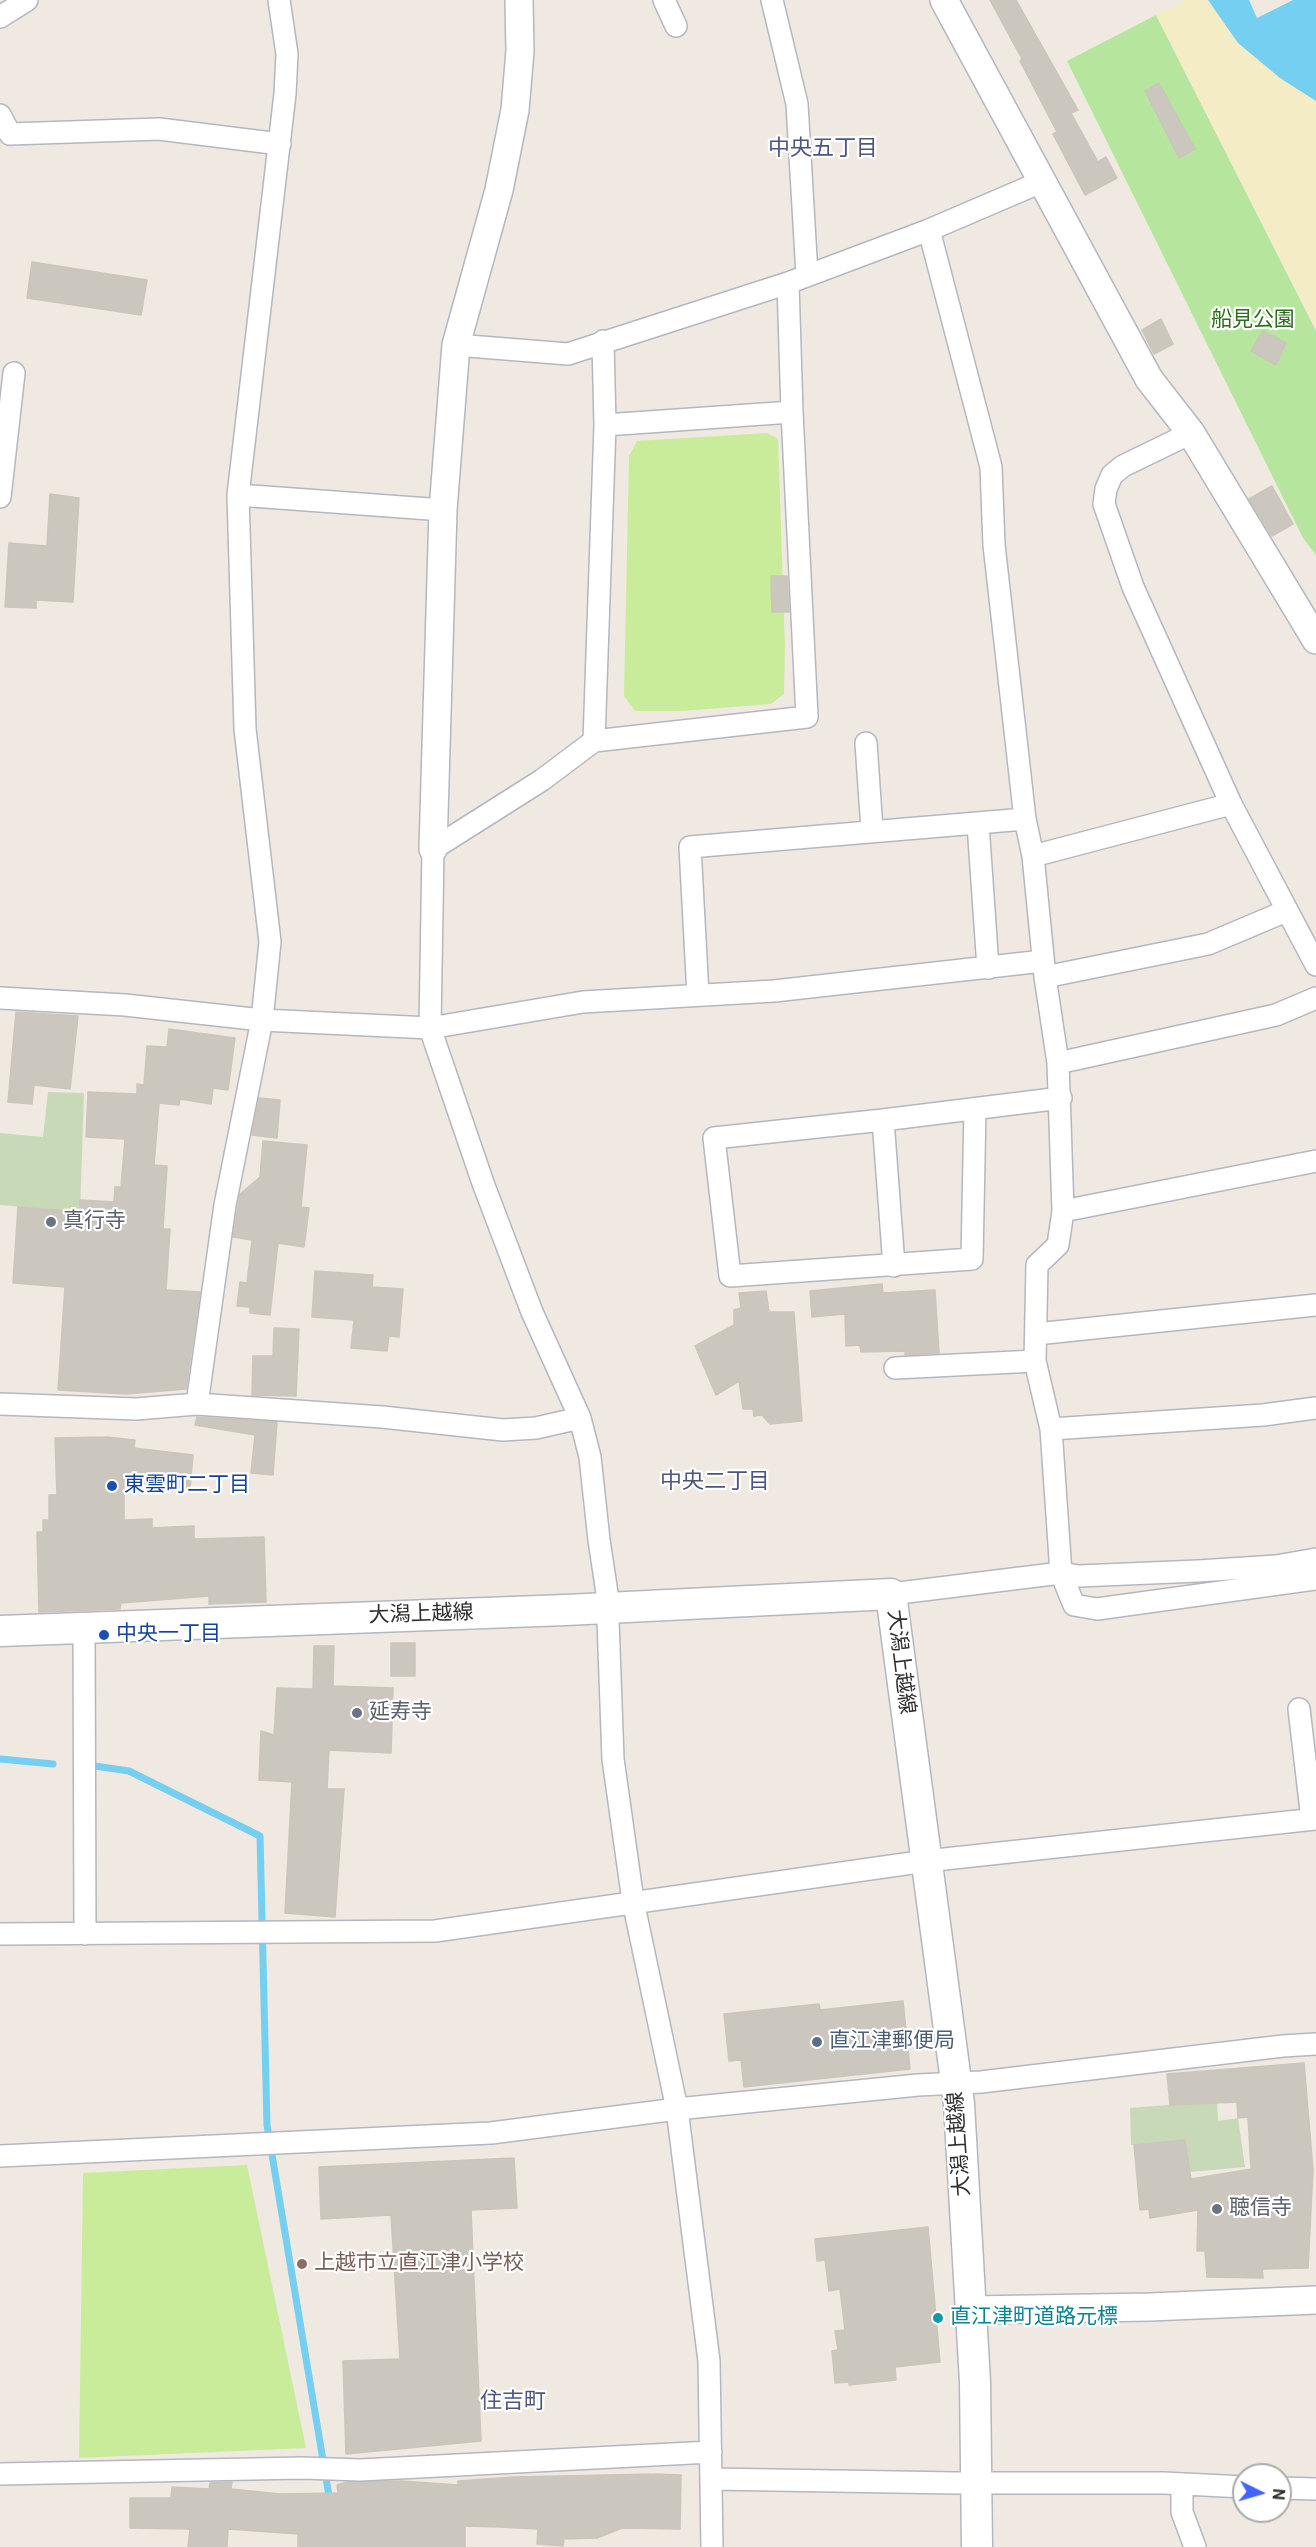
<!DOCTYPE html>
<html>
<head>
<meta charset="utf-8">
<style>
	body { margin:0 }
	#map { position:relative; width:1316px; height:2547px; overflow:hidden; background:#efe9e1; font-family:Roboto,sans-serif }
	canvas { display:block }
	.north { position:absolute; left:1232px; top:2463px; width:60px; height:60px; box-sizing:border-box; background:#fff; border:2px solid #ababab; border-radius:50%; rotate:95deg; font-size:16px; font-weight:700; line-height:24px; text-align:center; color:#2e2e2e }
	.north::after { content:''; display:block; margin:auto; width:21px; height:27px; background:#4264fb; clip-path:polygon(50% 0,100% 100%,50% 72%,0 100%) }
</style>
</head>
<body>
<div id="map">
<canvas width="1316" height="2547"></canvas>
<div class="north">N</div>
</div>
<script>
const g = document.querySelector('canvas').getContext('2d');
g.lineJoin = 'round';
function paint(path, color) { g.fillStyle = color; g.fill(path, 'evenodd'); }
const shape = rows => new Path2D(rows.map(r => 'M' + r).join(''));
function strokePath(path, color, width, dash) { g.strokeStyle = color; g.lineWidth = width; g.lineCap = dash ? 'butt' : 'round'; g.setLineDash(dash || []); g.stroke(path); }
function label(font, color, halo, rows, align = 'center') {
  g.font = font + ' Roboto,"Noto Sans JP",sans-serif'; g.lineWidth = 4.5; g.setLineDash([]); g.textBaseline = 'middle'; g.strokeStyle = halo; g.fillStyle = color; for (const [text, x, y, turn = 0] of rows) {
    g.save(); g.translate(x, y); g.rotate((+turn || 0) * Math.PI / 180); g.textAlign = isNaN(turn) ? turn : align; if (halo) g.strokeText(text, 0, 0); g.fillText(text, 0, 0); g.restore();
  }
}
const green = shape([
	[1156,15,1316,331,1316,555,1303,538,1067,61]
]);
const sand = shape([
	[1187,0,1208,0,1238,43,1280,78,1316,101,1316,329,1156,15]
]);
const cemetery = shape([
	[48,1092,84,1093,80,1212,0,1205,0,1133,43,1137],
	[1217,2101,1218,2121,1238,2118,1245,2167,1190,2172,1185,2140,1131,2145,1130,2108]
]);
const pitch = shape([
	[767,433,778,439,785,645,784,694,771,704,682,711,635,711,624,696,629,456,637,441],
	[247,2165,306,2448,79,2458,83,2173]
]);
const water = shape([
	[1208,0,1316,0,1316,101,1280,78,1238,43]
]);
const pier = shape([
	[1249,0,1293,0,1257,18]
]);
const stream = shape([
	[0,1759,53,1764],
	[88,1765,129,1771,260,1836,267,2125,330,2502]
]);
const building = shape([
	[990,0,1016,0,1078,110,1071,113,1098,162,1106,157,1117,178,1085,195,1053,134,1057,132,1020,61,1022,59,990,0],
	[1159,83,1195,149,1179,158,1145,91,1159,83],
	[32,262,147,280,141,315,27,298,32,262],
	[1161,319,1173,344,1154,354,1142,330,1161,319],
	[1263,331,1286,343,1276,365,1251,351,1263,331],
	[1272,486,1293,524,1272,536,1249,499,1272,486],
	[50,494,79,498,73,602,36,600,36,608,5,607,9,543,47,546,50,494],
	[771,576,787,576,789,612,772,612,771,576],
	[16,1012,78,1016,70,1089,34,1085,32,1104,8,1102,16,1012],
	[169,1029,235,1038,228,1090,213,1088,211,1104,180,1099,179,1105,159,1103,154,1165,167,1166,163,1229,170,1229,166,1290,200,1292,186,1389,126,1394,58,1390,65,1287,13,1283,18,1207,80,1212,80,1200,114,1202,115,1187,121,1187,125,1139,86,1137,88,1092,137,1094,137,1084,144,1085,147,1046,167,1047,169,1029],
	[259,1098,280,1100,277,1138,252,1135,259,1098],
	[263,1141,307,1145,301,1207,309,1208,304,1247,278,1243,270,1315,250,1313,250,1307,237,1306,240,1282,247,1283,252,1240,233,1237,240,1194,260,1177,263,1141],
	[315,1271,373,1275,372,1287,403,1289,399,1337,389,1336,387,1351,351,1348,354,1320,312,1317,315,1271],
	[882,1284,883,1293,935,1290,939,1353,905,1355,905,1351,861,1352,860,1345,846,1346,845,1314,812,1317,810,1291,882,1284],
	[766,1291,769,1312,794,1312,802,1421,770,1424,762,1415,754,1416,753,1409,743,1409,739,1381,716,1395,695,1346,734,1325,734,1310,741,1308,739,1293,766,1291],
	[274,1328,299,1329,296,1396,252,1395,253,1356,273,1356,274,1328],
	[197,1417,277,1422,273,1475,251,1473,255,1435,195,1425,197,1417],
	[106,1437,135,1440,134,1448,193,1455,190,1488,124,1481,124,1520,152,1519,152,1528,194,1526,194,1539,264,1537,266,1602,209,1604,209,1596,121,1603,120,1609,39,1612,37,1532,43,1532,43,1520,49,1520,49,1495,57,1495,55,1438,106,1437],
	[391,1643,415,1643,415,1676,391,1676,391,1643],
	[314,1646,334,1646,333,1686,393,1688,391,1753,329,1750,327,1789,344,1789,335,1917,285,1913,292,1782,259,1780,261,1731,274,1735,277,1688,313,1689,314,1646],
	[903,2001,910,2069,744,2087,741,2060,729,2061,724,2014,819,2004,820,2010,903,2001],
	[1304,2063,1313,2170,1308,2268,1262,2269,1263,2278,1207,2277,1205,2251,1197,2251,1198,2210,1150,2218,1149,2209,1140,2210,1134,2145,1185,2140,1191,2179,1251,2169,1248,2117,1238,2118,1237,2102,1170,2105,1167,2074,1304,2063],
	[514,2158,517,2208,471,2210,481,2441,346,2454,343,2361,400,2359,391,2215,321,2219,319,2167,514,2158],
	[928,2227,940,2362,895,2367,896,2380,849,2385,849,2382,835,2383,832,2351,838,2350,835,2331,845,2330,840,2289,829,2291,825,2260,817,2261,815,2239,928,2227],
	[654,2474,681,2475,680,2529,622,2528,597,2538,564,2539,563,2546,537,2544,538,2529,498,2527,465,2526,465,2547,298,2547,298,2534,228,2529,227,2547,188,2547,190,2529,130,2528,130,2498,171,2498,172,2487,209,2489,210,2483,232,2482,231,2489,280,2494,338,2493,337,2485,347,2482,401,2481,458,2485,458,2481,513,2477,654,2474]
]);
const minor = shape([
	[664,0,676,26],
	[772,0,797,104,807,275],
	[0,17,27,0],
	[0,115,10,134,159,129,280,144],
	[929,230,991,467,994,545,1025,819,1033,856,1045,977,1058,1063,1063,1211,1058,1245,1037,1265,1035,1361,1051,1429,1061,1573,1074,1605,1097,1609,1316,1579],
	[788,283,792,412],
	[603,341,605,425],
	[456,345,568,354,788,283,929,230,1041,182],
	[1191,433,1123,466,1112,475,1106,489,1104,504,1133,587,1231,804,1316,965],
	[238,495,443,510],
	[0,497,14,373],
	[594,741,605,425,792,412,807,717,594,741,542,780,433,849,430,1028,483,1183,532,1312,580,1418,590,1457,599,1540,607,1593,613,1759,633,1901,677,2109,709,2361,712,2547],
	[866,743,872,830],
	[978,824,988,968],
	[1033,856,1231,804],
	[1045,977,1208,944,1286,911],
	[698,995,690,847,1025,819],
	[0,998,125,1005,262,1020,430,1028,583,1002,774,991,1043,961],
	[1058,1063,1276,1015,1316,998],
	[975,1109,972,1259,730,1276,714,1138,883,1120,1061,1098],
	[883,1120,894,1266],
	[1063,1211,1316,1161],
	[1036,1334,1316,1305],
	[895,1368,1035,1361],
	[0,1404,136,1409,197,1404,382,1417,503,1430,536,1428,580,1418],
	[197,1404,225,1205,262,1020,270,942,245,729,238,495,285,94,287,54,279,0],
	[1051,1429,1263,1415,1316,1408],
	[891,1594,1061,1573,1079,1576,1198,1571,1276,1566,1316,1559],
	[84,1627,85,1934],
	[1299,1709,1312,1819],
	[0,1934,435,1931,926,1861,1316,1819],
	[0,2156,491,2133,677,2109,918,2085,981,2082,1283,2046,1316,2044],
	[0,2474,302,2468,360,2470,711,2452],
	[712,2479,955,2483,1164,2483,1244,2487],
	[1182,2485,1182,2512,1195,2547],
	[1280,2488,1316,2489]
]);
const tertiary = shape([
	[944,0,1149,379,1191,433,1316,640],
	[433,849,443,510,456,345,499,190,515,110,520,51,519,0],
	[971,2310,1150,2307,1316,2300]
]);
const secondary = shape([
	[0,1631,566,1610,891,1594,959,2104,975,2382,977,2547]
]);
const markers = [
	[51,1222,6,"#6b7280"],
	[112,1486,6,"#1a4fb4"],
	[104,1635,6,"#1a4fb4"],
	[357,1713,6,"#6b7280"],
	[817,2042,6,"#5c6f8a"],
	[1217,2209,6,"#6b7280"],
	[302,2264,6,"#8d6e63"],
	[938,2318,6,"#0f9aa8"]
];
const parkNames = [
	["船見公園",1253,321]
];
const worshipNames = [
	["真行寺",63,1222],
	["延寿寺",369,1713],
	["聴信寺",1229,2209]
];
const transitNames = [
	["東雲町二丁目",124,1486],
	["中央一丁目",116,1635]
];
const streetNames = [
	["大潟上越線",421,1615,-2],
	["大潟上越線",900,1662,83],
	["大潟上越線",960,2144,-94]
];
const serviceNames = [
	["直江津郵便局",829,2042]
];
const educationNames = [
	["上越市立直江津小学校",314,2264]
];
const cultureNames = [
	["直江津町道路元標",950,2318]
];
const neighbourhoodNames = [
	["中央五丁目",823,149],
	["中央二丁目",715,1482],
	["住吉町",513,2402]
];
paint(green, '#b6e59e');
paint(sand, '#f3ecc5');
paint(cemetery, '#c8d9b8');
paint(pitch, '#c9ec9a');
paint(water, '#75cff0');
paint(pier, '#efe9e1');
strokePath(stream, '#75cff0', 7);
paint(building, '#cbc7bf');
strokePath(building, '#cbc5ba', 1.5);
strokePath(minor, '#b4b7c1', 24);
strokePath(tertiary, '#b4b7c1', 30);
strokePath(secondary, '#b4b7c1', 33);
strokePath(minor, '#fff', 21);
strokePath(tertiary, '#fff', 27);
strokePath(secondary, '#fff', 30);
for (const [x, y, r, color] of markers) { const dot = new Path2D(); dot.arc(x, y, r, 0, 2 * Math.PI); g.fillStyle = color; g.fill(dot); strokePath(dot, '#fff', 2); }
label('21px', '#2c6e1b', '#fff', parkNames);
label('21px', '#5b616d', '#fff', worshipNames, 'left');
label('21px', '#164399', '#fff', transitNames, 'left');
label('21px', '#2e2e2e', '#fff', streetNames);
label('21px', '#4e5e75', '#fff', serviceNames, 'left');
label('21px', '#785e54', '#fff', educationNames, 'left');
label('21px', '#0d838f', '#fff', cultureNames, 'left');
label('22px', '#4d5680', '#fff', neighbourhoodNames);
</script>
</body>
</html>
